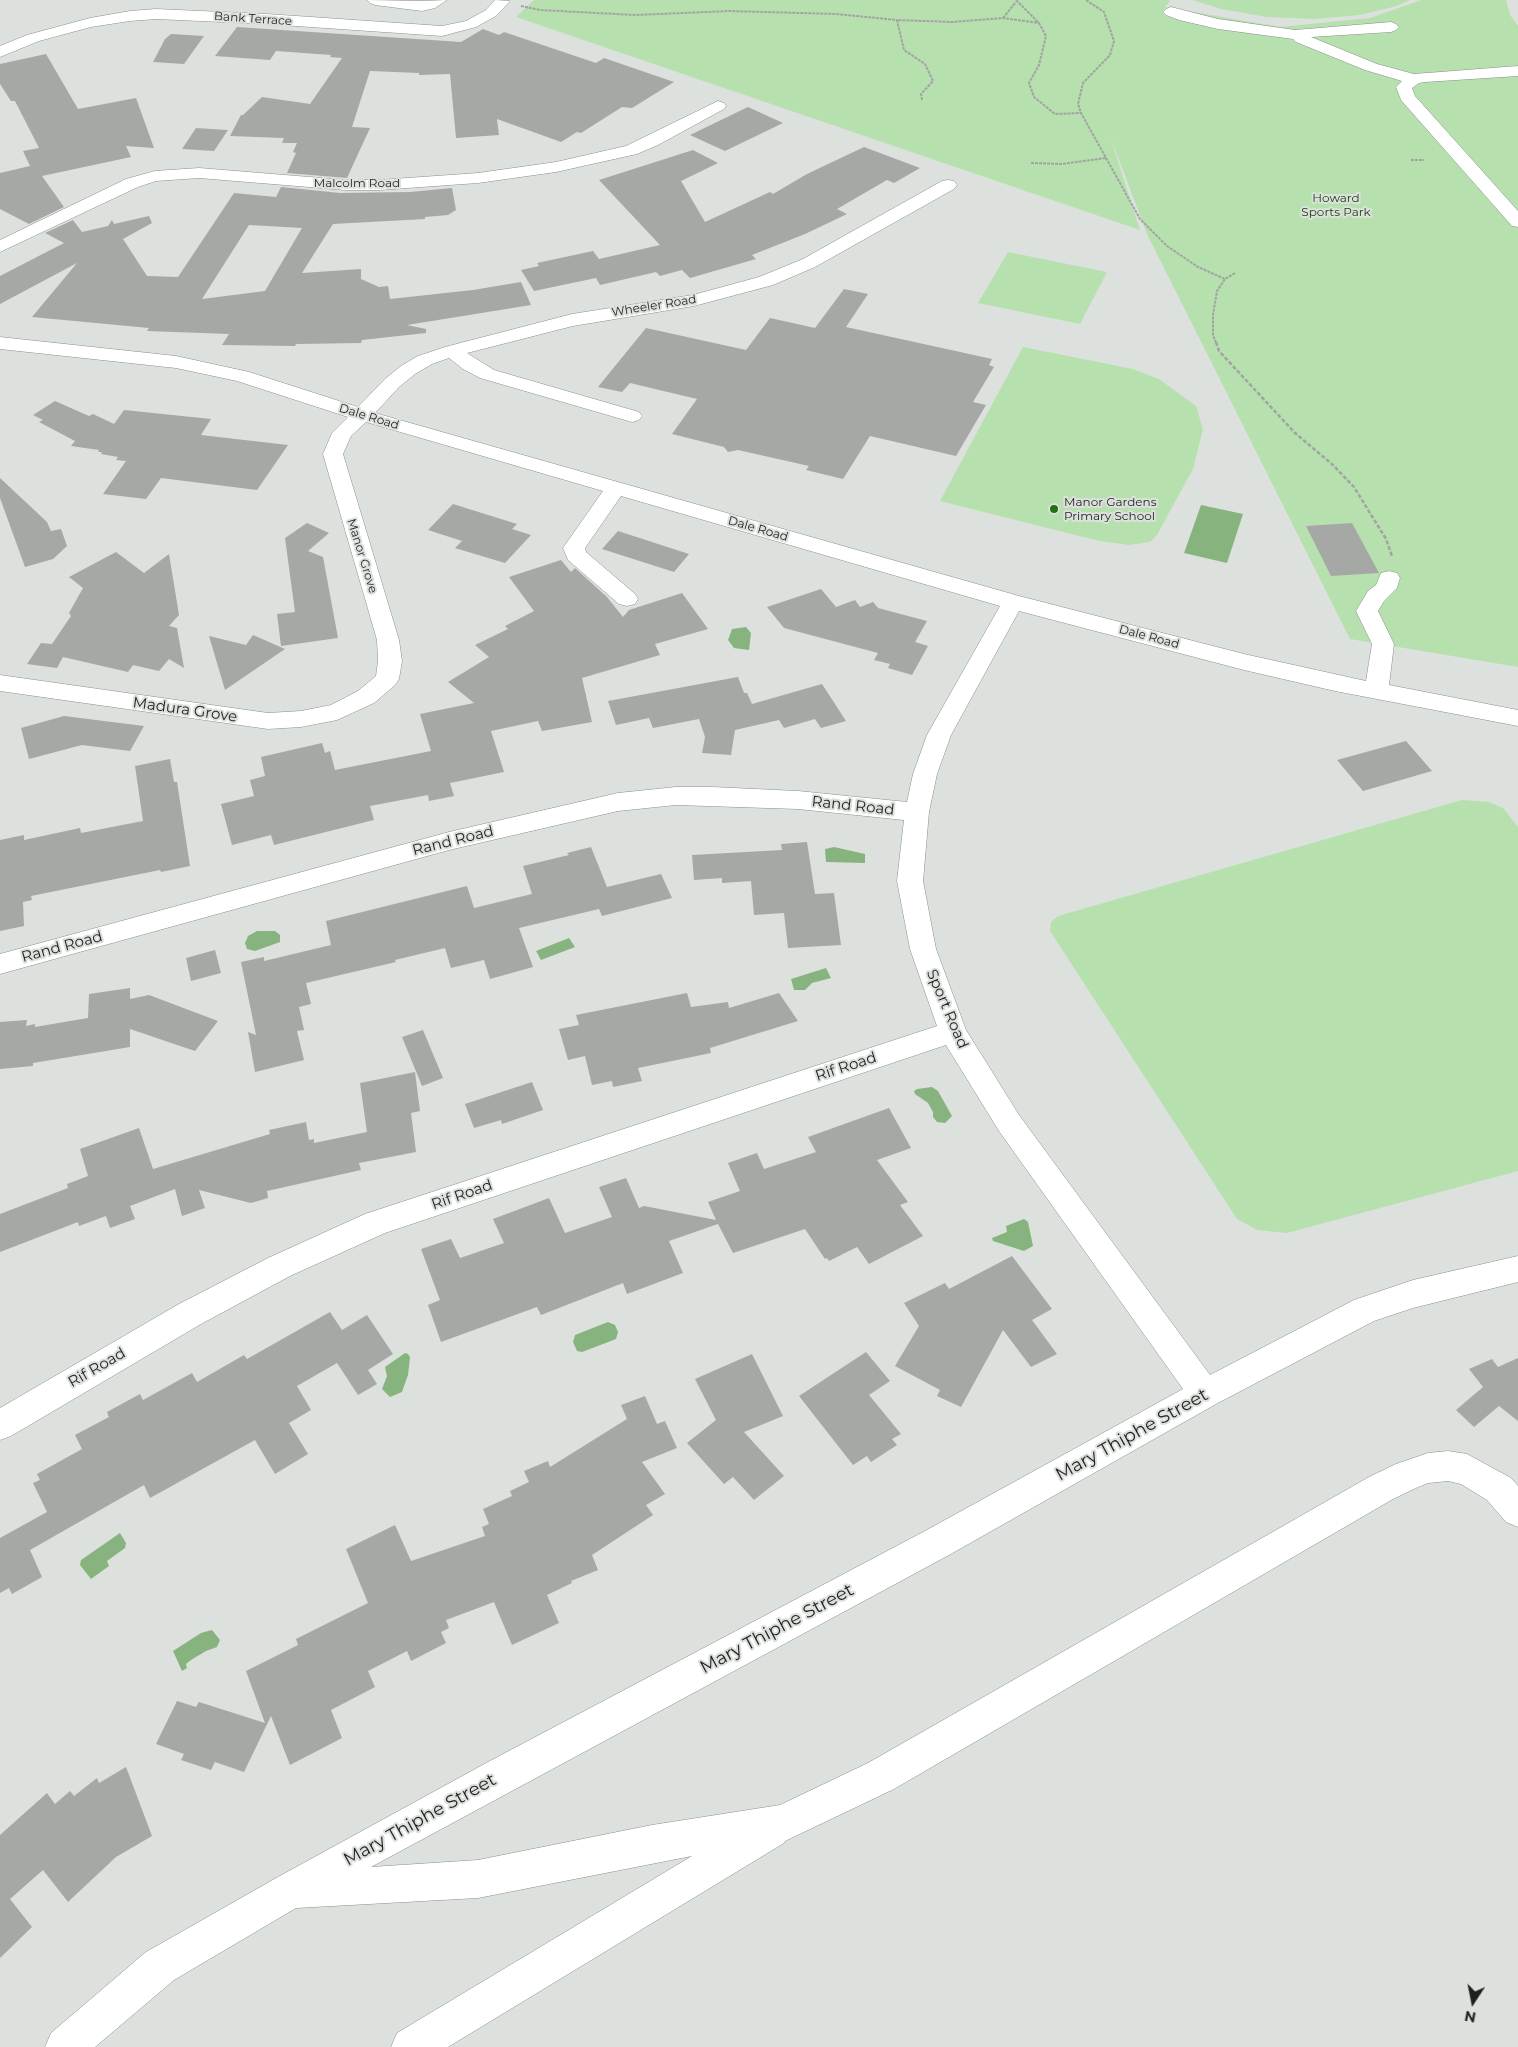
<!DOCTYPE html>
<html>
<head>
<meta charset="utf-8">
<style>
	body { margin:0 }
	#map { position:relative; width:1518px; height:2047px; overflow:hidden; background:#dde1dd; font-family:Montserrat,sans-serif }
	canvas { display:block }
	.north { position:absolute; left:1448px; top:1977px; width:50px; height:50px; -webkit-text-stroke:4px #dde1dd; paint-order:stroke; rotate:191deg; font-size:14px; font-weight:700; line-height:20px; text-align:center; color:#1f201f }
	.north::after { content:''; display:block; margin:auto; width:18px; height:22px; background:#1f201f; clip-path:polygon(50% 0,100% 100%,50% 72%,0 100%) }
</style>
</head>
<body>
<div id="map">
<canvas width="1518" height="2047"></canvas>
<div class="north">N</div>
</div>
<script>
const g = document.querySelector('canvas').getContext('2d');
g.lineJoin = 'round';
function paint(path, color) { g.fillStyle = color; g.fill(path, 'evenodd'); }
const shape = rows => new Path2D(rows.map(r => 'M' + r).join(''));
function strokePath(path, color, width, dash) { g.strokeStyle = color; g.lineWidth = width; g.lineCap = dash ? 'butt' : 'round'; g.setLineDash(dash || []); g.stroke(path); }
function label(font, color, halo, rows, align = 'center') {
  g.font = font + ' Montserrat,sans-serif'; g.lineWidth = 4; g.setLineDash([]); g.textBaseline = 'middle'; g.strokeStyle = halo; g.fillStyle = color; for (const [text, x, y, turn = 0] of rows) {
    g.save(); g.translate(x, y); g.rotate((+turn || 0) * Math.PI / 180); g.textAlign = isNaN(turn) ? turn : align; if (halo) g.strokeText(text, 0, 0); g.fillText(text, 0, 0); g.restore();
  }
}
const green = shape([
	[534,0,1168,0,1170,1,1165,7,1280,27,1370,18,1421,0,1506,0,1510,15,1518,26,1518,667,1350,639,1147,234,1110,136,1140,230,516,17],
	[1192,0,1410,0,1397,6,1360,15,1315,19,1267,17,1221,9],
	[1008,252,1107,272,1080,324,978,303],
	[1023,347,1133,369,1159,379,1196,406,1203,429,1193,469,1157,535,1150,542,1129,545,1099,541,940,501],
	[1462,800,1489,802,1503,808,1518,827,1518,1171,1287,1233,1257,1230,1237,1219,1050,931,1051,922,1058,916]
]);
const water = shape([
	[1201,505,1243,514,1227,563,1184,553],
	[746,627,751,633,749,650,734,648,728,640,732,629],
	[834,847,865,854,865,863,826,862,825,849],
	[257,931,275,931,280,935,280,942,255,951,247,949,245,943,248,936],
	[569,938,575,947,541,960,536,951],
	[826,968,831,978,812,983,805,990,794,990,791,979],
	[932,1087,938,1091,952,1116,945,1123,937,1122,933,1117,933,1112,928,1103,915,1094,914,1091,917,1089],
	[1024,1219,1028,1222,1033,1246,1024,1251,993,1241,992,1238,1007,1232,1006,1226],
	[608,1322,615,1325,618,1332,616,1339,582,1352,577,1351,573,1342,575,1335],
	[405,1353,408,1354,410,1357,408,1375,402,1392,390,1397,382,1389,387,1376,385,1367],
	[120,1533,126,1543,125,1548,107,1561,109,1566,91,1579,80,1565,81,1560],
	[212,1630,220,1640,217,1647,206,1651,191,1660,186,1664,187,1668,182,1671,173,1651,201,1633]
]);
const building = shape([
	[237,27,461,42,483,29,499,35,504,32,596,63,604,58,674,82,632,108,622,107,581,133,577,132,561,142,497,119,499,135,456,138,450,74,419,75,419,73,370,71,352,127,370,128,347,178,287,173,296,153,293,152,297,143,282,143,284,138,230,136,241,115,243,115,262,97,310,104,342,58,330,57,331,55,276,51,270,60,215,56],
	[171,34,204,36,184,64,153,62,165,39],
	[46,54,78,109,136,98,154,148,126,146,131,157,42,176,64,207,29,224,0,209,0,173,30,166,23,151,39,148,15,101,11,101,0,84,0,64],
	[748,107,783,123,725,151,690,135],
	[196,128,228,130,214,151,182,149],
	[864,147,920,168,894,183,887,180,837,209,847,214,805,234,752,255,756,259,690,278,682,270,660,276,656,272,600,285,596,278,534,291,521,270,539,266,537,263,593,251,599,259,660,245,599,180,693,150,718,163,681,181,705,222,770,192,773,194,807,174],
	[281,187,340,193,410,192,452,188,456,210,448,215,425,217,425,219,333,224,302,273,361,269,361,279,379,287,388,286,390,299,473,290,521,282,531,305,407,325,426,329,426,333,362,340,361,343,296,344,295,346,222,345,229,334,147,331,149,328,32,317,77,263,0,304,0,276,64,243,45,233,73,220,82,232,108,226,112,220,114,224,149,216,152,223,123,239,147,276,178,277,234,193,276,197],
	[249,225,302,228,265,291,202,299],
	[844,289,868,294,846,327,992,359,989,365,994,367,973,402,986,405,956,456,870,436,843,479,806,470,809,466,738,450,728,452,724,447,672,434,697,399,630,383,622,392,598,387,646,328,746,350,770,318,815,328],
	[55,401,89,416,93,414,114,424,124,410,211,419,201,435,288,445,257,490,161,478,146,499,103,494,126,461,116,460,118,457,101,454,102,452,98,452,99,450,71,446,75,441,39,422,43,420,33,415],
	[0,478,47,522,51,531,61,529,67,546,53,559,25,567,0,498],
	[453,504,517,524,512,529,531,535,505,563,455,548,462,541,428,530],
	[307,523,329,533,308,551,323,557,338,638,281,646,277,614,295,612,285,538],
	[1352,523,1379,573,1331,576,1306,526],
	[618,531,689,554,674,572,602,549],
	[116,552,144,573,169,554,179,615,169,626,177,628,184,668,169,659,159,671,133,665,128,672,63,657,57,668,27,664,41,643,52,644,71,616,69,613,83,588,69,577],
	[561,560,571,572,575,568,607,597,623,617,629,610,682,593,708,629,655,644,660,655,582,678,592,722,542,731,538,721,491,731,504,772,450,783,454,796,429,801,428,795,370,806,374,820,274,845,271,835,232,845,221,804,254,796,250,780,265,776,261,757,322,743,325,753,330,751,335,770,431,751,420,714,474,703,448,682,489,657,475,645,508,629,505,626,534,611,509,577],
	[821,589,836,607,855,600,860,607,873,602,878,608,927,621,915,642,928,646,912,675,888,668,890,664,874,660,878,653,784,628,767,607],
	[253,635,285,649,225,690,209,636,246,645],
	[738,677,744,693,747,693,752,704,822,684,846,721,821,728,815,719,784,728,779,720,735,730,731,755,702,753,705,737,699,719,653,728,649,718,616,725,608,701],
	[64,716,144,726,130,751,82,745,29,759,21,728],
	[1406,741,1432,771,1363,791,1337,760],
	[170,759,174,782,177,782,190,866,161,872,160,870,31,896,32,900,23,902,24,926,0,931,0,840,24,835,24,840,80,828,81,833,143,821,135,766],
	[807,842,815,894,834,893,841,945,788,948,784,913,754,915,751,881,722,883,722,878,694,880,692,855,782,850,781,844],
	[591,847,607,887,661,874,672,898,602,916,599,909,519,928,533,967,490,979,484,960,451,968,445,948,395,960,396,962,306,983,311,1004,299,1007,304,1030,297,1031,304,1060,255,1072,248,1032,256,1035,241,962,264,957,264,961,331,945,326,921,467,886,474,908,532,894,523,866,569,855,567,853],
	[215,950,221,973,191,981,186,958],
	[130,988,130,999,149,995,218,1021,195,1051,130,1029,130,1047,33,1063,33,1066,0,1069,0,1022,27,1020,26,1026,35,1024,35,1027,88,1018,89,994],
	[687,993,691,1007,728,1002,729,1008,779,993,798,1021,710,1048,711,1053,638,1068,642,1081,613,1087,612,1081,592,1085,585,1056,568,1060,559,1029,579,1025,576,1015],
	[423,1030,443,1078,422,1086,402,1037],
	[415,1072,420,1111,411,1113,416,1152,359,1163,361,1170,267,1191,268,1198,251,1203,199,1190,205,1208,182,1216,175,1189,130,1206,135,1219,110,1228,106,1216,79,1226,78,1222,0,1252,0,1214,68,1188,67,1184,88,1176,80,1149,139,1128,153,1169,270,1134,269,1130,306,1122,309,1140,314,1139,314,1143,367,1132,360,1083],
	[532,1082,543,1110,502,1124,501,1120,474,1128,465,1104],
	[889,1108,911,1148,877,1160,908,1202,900,1205,923,1236,869,1264,857,1247,829,1261,827,1258,825,1259,805,1229,733,1253,718,1224,669,1241,683,1273,627,1294,623,1283,541,1315,537,1307,441,1342,428,1305,440,1300,421,1249,451,1239,460,1258,504,1243,493,1219,549,1198,565,1233,612,1217,599,1187,626,1178,639,1208,644,1206,716,1220,708,1202,740,1191,728,1163,757,1153,764,1169,816,1152,808,1137],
	[1012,1256,1052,1309,1032,1320,1057,1354,1031,1367,1003,1330,961,1407,937,1396,940,1390,895,1366,919,1326,904,1303,945,1283,949,1289],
	[330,1312,342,1330,367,1315,393,1354,368,1370,377,1384,358,1395,337,1363,297,1386,311,1410,289,1423,308,1454,275,1474,255,1440,150,1498,144,1485,30,1550,42,1577,12,1594,9,1588,0,1593,0,1538,47,1512,33,1483,40,1480,37,1474,82,1449,75,1435,109,1417,107,1412,140,1394,143,1400,192,1373,197,1382,244,1355,247,1359],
	[866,1352,890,1381,869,1395,901,1434,892,1439,897,1445,871,1462,867,1456,853,1465,799,1396],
	[752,1354,783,1416,744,1432,784,1476,754,1500,733,1477,724,1484,687,1443,716,1420,695,1379],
	[1518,1358,1518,1421,1499,1406,1474,1427,1456,1410,1483,1387,1469,1369,1492,1359,1498,1367],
	[645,1396,657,1424,665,1421,677,1448,642,1462,665,1494,646,1505,653,1515,592,1555,598,1570,571,1581,572,1583,547,1595,559,1623,512,1645,494,1602,446,1620,449,1628,441,1632,446,1643,411,1661,407,1651,368,1671,375,1687,331,1710,342,1738,290,1765,271,1716,244,1772,215,1762,211,1770,181,1760,184,1754,156,1744,177,1701,196,1707,199,1702,265,1723,246,1671,298,1645,296,1639,368,1603,346,1549,395,1525,411,1561,485,1536,482,1527,489,1524,483,1509,512,1496,510,1491,529,1482,524,1471,548,1461,550,1467,627,1419,621,1405],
	[126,1767,152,1836,116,1857,68,1902,43,1870,10,1899,32,1927,0,1958,0,1835,47,1793,55,1804,70,1791,74,1796,97,1778,99,1783]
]);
const pathFar1 = shape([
	[1016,0,1039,23,1046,36,1039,65,1029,83,1034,97,1055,114,1081,113],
	[1086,0,1104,12,1114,41,1110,55,1083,83,1078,104,1081,113,1140,219,1167,246,1198,267,1225,279],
	[521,6,540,10,635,15,730,11,836,14,897,20],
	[1003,18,1016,2],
	[922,100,921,94,933,81,925,64,904,50,897,20,952,22,1003,18,1039,23],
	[1411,160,1424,160],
	[1031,163,1062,164,1106,158],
	[1216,343,1213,335,1213,315,1217,291,1225,279,1235,273]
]);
const path = shape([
	[1216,342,1219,351,1295,433,1333,465,1354,487,1386,539,1392,556]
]);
const minor = shape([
	[367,0,422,1,447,0,435,8,422,11,375,5,370,3,367,0],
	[495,0,510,1,496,16,476,27,442,36,267,24,156,19,130,21,91,27,39,41,0,57,0,46,27,35,90,18,130,11,156,9,267,14,442,26,466,21,486,10,495,0],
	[1171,7,1218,19,1295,30,1391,22,1396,24,1399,27,1396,30,1391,32,1311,37,1377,64,1414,74,1518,66,1518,76,1425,82,1419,83,1412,88,1415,96,1518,211,1518,227,1512,226,1401,100,1396,87,1402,81,1365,70,1296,42,1293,39,1218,29,1179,20,1166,15,1163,12,1166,9,1171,7],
	[718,101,724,103,726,106,724,109,658,145,637,154,556,172,478,183,379,190,346,190,199,178,156,181,138,187,0,252,0,240,126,179,155,171,199,168,346,180,379,180,478,173,556,162,626,146,718,101],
	[948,180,954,181,957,185,954,189,815,267,773,285,694,306,573,326,467,353,494,370,639,412,642,416,639,420,632,422,625,420,480,378,463,369,449,358,432,364,415,374,399,387,375,413,1019,596,1244,654,1366,681,1372,644,1356,611,1368,591,1376,585,1381,573,1389,571,1397,573,1400,578,1397,588,1384,601,1378,611,1394,644,1389,685,1518,710,1518,726,1335,691,1244,670,1019,611,951,735,937,774,929,812,923,881,936,949,966,1030,1019,1115,1210,1375,1354,1300,1413,1280,1518,1256,1518,1282,1413,1308,1374,1321,1216,1404,949,1555,371,1867,478,1860,652,1825,780,1805,868,1763,1369,1477,1396,1464,1428,1453,1448,1451,1467,1454,1511,1478,1518,1486,1518,1527,1506,1522,1487,1500,1461,1484,1448,1481,1428,1483,1416,1488,1393,1499,894,1789,785,1841,784,1843,448,2047,391,2047,397,2033,692,1856,478,1898,296,1908,174,1980,95,2047,45,2047,51,2033,146,1952,278,1877,488,1762,925,1531,1183,1389,999,1131,946,1045,385,1233,290,1276,201,1324,11,1436,0,1440,0,1408,179,1304,268,1258,365,1214,937,1026,910,949,897,881,904,820,798,809,676,805,618,811,449,850,0,974,0,954,449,832,618,793,676,787,712,787,798,791,907,802,913,774,927,735,1000,606,621,496,585,548,586,552,635,594,638,599,635,604,627,606,619,604,568,560,563,548,603,491,366,422,351,436,343,454,399,640,402,661,399,679,395,685,374,703,337,720,301,727,268,729,0,691,0,675,268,713,301,711,331,705,358,691,376,676,378,661,377,640,323,454,332,433,348,417,237,381,176,368,0,349,0,337,176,356,249,372,358,407,385,379,401,366,418,356,445,347,572,314,693,295,759,277,803,259,942,181,948,180]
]);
const markers = [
	[1054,509,5,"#267013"]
];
const farStreetnames = [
	["Bank Terrace",253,19,4],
	["Malcolm Road",357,183],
	["Wheeler Road",654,306,-9],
	["Dale Road",369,417,17],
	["Dale Road",758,529,16],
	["Manor Grove",362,556,73],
	["Dale Road",1149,637,15]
];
const farParknames = [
	["Howard",1336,198],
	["Sports Park",1336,212]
];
const farPoinames = [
	["Manor Gardens",1064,502],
	["Primary School",1064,516]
];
const streetNames = [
	["Madura Grove",185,710,8],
	["Rand Road",853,806,6],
	["Rand Road",453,841,-14],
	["Rand Road",62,947,-15],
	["Sport Road",947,1009,67],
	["Rif Road",846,1067,-18],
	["Rif Road",462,1195,-19],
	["Rif Road",97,1368,-30]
];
const nearStreetnames = [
	["Mary Thiphe Street",1132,1435,-29],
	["Mary Thiphe Street",777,1629,-28],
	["Mary Thiphe Street",420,1820,-29]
];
paint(green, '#b7e0af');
paint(water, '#87b47e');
paint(building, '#a5a8a4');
strokePath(minor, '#8b8e8b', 1);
strokePath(pathFar1, '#a1a4a1', 2, [3, 1]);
strokePath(path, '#a1a4a1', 2.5, [4, 2]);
paint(minor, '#fff');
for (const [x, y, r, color] of markers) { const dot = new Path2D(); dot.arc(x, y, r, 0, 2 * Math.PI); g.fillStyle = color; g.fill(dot); strokePath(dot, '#dde1dd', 2); }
label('12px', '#1f201f', '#dde1dd', farStreetnames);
label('12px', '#19450f', '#dde1dd', farParknames);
label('12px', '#1f201f', '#dde1dd', farPoinames, 'left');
label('15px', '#1f201f', '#dde1dd', streetNames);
label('18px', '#1f201f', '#dde1dd', nearStreetnames);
</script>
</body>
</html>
